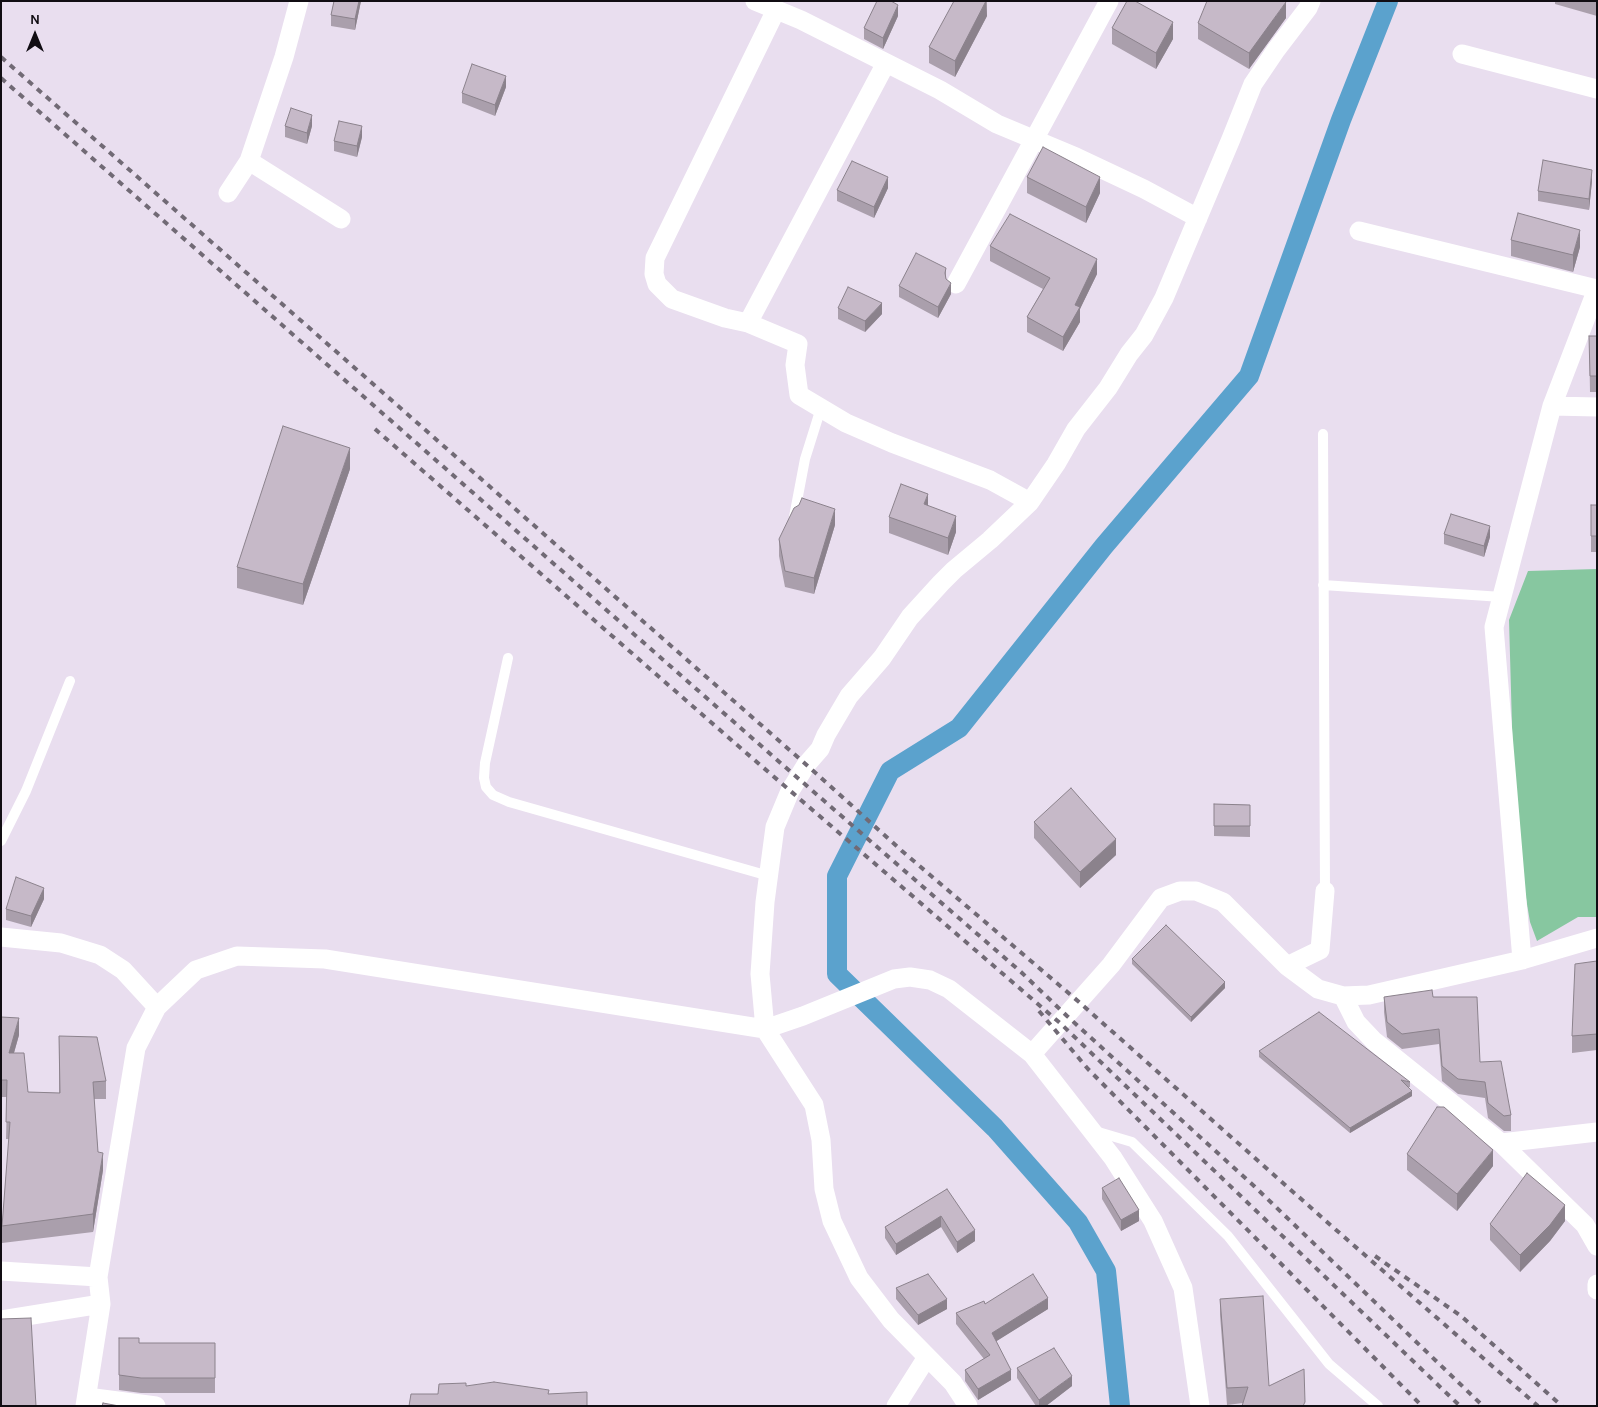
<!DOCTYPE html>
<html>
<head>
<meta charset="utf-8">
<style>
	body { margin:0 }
	#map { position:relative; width:1598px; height:1407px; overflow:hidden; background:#e9deef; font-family:Karla,sans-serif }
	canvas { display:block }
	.frame { position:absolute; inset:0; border:2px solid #110d13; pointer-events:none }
	.north { position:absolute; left:10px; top:10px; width:50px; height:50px; -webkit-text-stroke:4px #e9deef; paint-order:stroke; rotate:0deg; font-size:14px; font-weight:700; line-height:20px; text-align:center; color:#110d13 }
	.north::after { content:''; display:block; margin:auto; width:18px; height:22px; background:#110d13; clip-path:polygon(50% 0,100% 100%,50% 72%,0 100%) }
</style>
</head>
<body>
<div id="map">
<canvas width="1598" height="1407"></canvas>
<div class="frame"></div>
<div class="north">N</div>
</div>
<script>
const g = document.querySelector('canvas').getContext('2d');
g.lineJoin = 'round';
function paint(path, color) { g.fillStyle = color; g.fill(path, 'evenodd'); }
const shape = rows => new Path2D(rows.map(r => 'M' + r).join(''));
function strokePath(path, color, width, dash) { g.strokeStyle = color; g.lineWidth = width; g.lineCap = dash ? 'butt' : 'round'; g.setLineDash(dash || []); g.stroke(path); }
const green = shape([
	[1597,569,1597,917,1578,917,1537,941,1530,922,1515,832,1509,620,1528,571]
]);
const canal = shape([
	[1120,1406,1106,1271,1078,1222,995,1128,837,974,837,876,890,771,959,728,1104,546,1249,376,1341,120,1388,1]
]);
const lane = shape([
	[1323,434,1325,891],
	[794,517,805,459,821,408],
	[1323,585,1502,597],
	[508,658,485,763,484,778,486,787,493,795,509,802,769,876],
	[1,841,26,791,70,681],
	[1095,1131,1132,1142,1228,1236,1329,1364,1378,1406]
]);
const street = shape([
	[755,1,801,20,940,90,997,124,1076,157,1144,189,1198,218],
	[776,10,655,258,654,274,657,284,672,299,725,318,748,323,798,344,795,365,799,395,846,423,892,443,990,480,1030,502],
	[1462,54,1597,89],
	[249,161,341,219],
	[228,193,249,161,284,57,299,1],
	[1359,231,1597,289],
	[956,284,1109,1],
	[748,323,886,63],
	[1552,406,1597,407],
	[1,937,61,943,100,955,123,970,157,1007],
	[1522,960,1494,627,1552,406,1597,289],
	[1287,966,1320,950,1325,891],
	[1343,996,1356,1022,1374,1041,1501,1143,1585,1225,1597,1246],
	[1032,1054,1111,965,1161,898,1180,891,1196,891,1223,902,1287,966,1318,989,1343,996,1369,995,1522,960,1597,938],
	[1501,1143,1597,1132],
	[1,1271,98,1277],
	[1597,1284,1597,1290],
	[1,1320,101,1304],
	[87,1397,156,1406],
	[85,1406,101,1304,98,1277,136,1048,157,1007,196,970,237,956,325,959,765,1029,803,1016,894,979,910,977,930,980,949,989,1032,1054,1113,1158,1153,1221,1183,1288,1200,1406],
	[896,1406,927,1357],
	[968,1406,953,1383,891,1320,859,1278,832,1221,824,1189,821,1140,814,1105,765,1029,760,974,765,902,775,827,790,791,806,765,820,749,826,735,849,696,882,658,910,617,941,583,954,570,990,540,1030,502,1056,464,1076,429,1108,388,1129,354,1144,335,1164,298,1231,139,1253,84,1276,50,1308,8,1311,1]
]);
const rail = shape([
	[1,57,818,775,902,851,1079,1002,1327,1222,1538,1406],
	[1,78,784,766,1021,972,1067,1016,1254,1186,1483,1406],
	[375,429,744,751,1060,1023,1460,1406],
	[1039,1011,1088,1069,1422,1406],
	[1375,1256,1461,1316,1562,1406]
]);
const wall = shape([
	[334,1,361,1,355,30,331,26,331,15],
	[987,1,987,16,955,77,929,63,929,47],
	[1555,1,1597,1,1597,16,1555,4],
	[898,16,883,49,864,39,864,28],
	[1286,18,1249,69,1198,39,1198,23],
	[1112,28,1173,39,1156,69,1112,44],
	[506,87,495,116,462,103,462,93],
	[285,126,312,126,307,144,285,137],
	[362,137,357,157,334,151,334,141],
	[1027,177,1100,193,1086,223,1027,193],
	[1592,181,1589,210,1538,201,1538,191],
	[888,188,874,218,837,201,837,190],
	[1511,240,1580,247,1573,272,1511,256],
	[990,246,1097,274,1080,309,1080,322,1063,351,1027,332,1027,317,1043,289,990,261],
	[946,268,946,279,951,294,938,318,899,297,899,286],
	[838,308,882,314,865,332,838,319],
	[1589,336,1597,336,1597,392,1590,392],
	[350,469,303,605,237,588,237,567],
	[1591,505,1597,505,1597,552,1591,552],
	[889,517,956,532,948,555,889,533],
	[835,525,814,594,785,587,779,556,779,539],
	[1444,534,1490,537,1484,557,1444,544],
	[1214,804,1250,805,1250,837,1214,836],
	[1034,822,1116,855,1080,888,1034,838],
	[44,899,31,927,6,920,6,909],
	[1132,959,1225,988,1191,1022,1132,964],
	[1597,961,1597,1050,1572,1053,1572,1036],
	[1384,997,1433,997,1480,1062,1511,1115,1511,1131,1504,1131,1488,1118,1485,1098,1458,1094,1442,1081,1439,1044,1402,1049,1387,1037,1384,1012],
	[1,1017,19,1035,14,1053,28,1092,59,1093,59,1036,106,1081,106,1099,94,1099,98,1152,103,1170,93,1232,2,1243,2,1226,9,1139,6,1139,7,1097,1,1097],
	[1259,1051,1410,1082,1410,1087,1408,1087,1412,1096,1350,1133,1259,1057],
	[1407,1154,1493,1166,1457,1211,1407,1170],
	[1102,1188,1139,1221,1121,1231,1102,1199],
	[947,1189,975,1241,957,1253,941,1227,896,1255,885,1238,885,1227],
	[1565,1221,1550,1241,1520,1272,1490,1240,1490,1224],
	[896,1288,947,1309,918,1325,896,1299],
	[1220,1299,1269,1386,1305,1406,1243,1403,1227,1405,1220,1315],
	[985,1304,1048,1309,996,1341,1011,1380,978,1400,965,1381,965,1370,984,1359,956,1324,956,1313],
	[119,1338,139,1343,215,1343,215,1393,141,1393,119,1390],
	[1017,1368,1072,1386,1046,1406,1036,1406,1017,1378]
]);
const shadedWall = shape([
	[359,1,361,1,355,30,355,19],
	[986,1,987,16,955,77,955,61],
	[1286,2,1286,18,1249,69,1249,53],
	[898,5,898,16,883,49,883,38],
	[1173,22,1173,39,1156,69,1156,53],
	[506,76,506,87,495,116,495,105],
	[312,115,312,126,307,144,307,133],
	[362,126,362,137,357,157,357,146],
	[1592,170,1592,181,1589,210,1589,199],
	[888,177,888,188,874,218,874,207],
	[1100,177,1100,193,1086,223,1086,207],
	[1580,230,1580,247,1573,272,1573,255],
	[1097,259,1097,274,1080,309,1080,322,1063,351,1063,337,1075,305],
	[951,283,951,294,938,318,938,307],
	[882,303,882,314,865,332,865,321],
	[350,448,350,469,303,605,303,584],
	[928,494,928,510,924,504],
	[835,509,835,525,814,594,814,578],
	[956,516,956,532,948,555,948,538],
	[1490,526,1490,537,1484,557,1484,546],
	[1116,839,1116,855,1080,888,1080,872],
	[44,888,44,899,31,927,31,916],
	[1225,982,1225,988,1191,1022,1191,1017],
	[19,1018,19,1035,9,1070,9,1053],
	[1412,1091,1412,1096,1350,1133,1350,1128],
	[1493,1150,1493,1166,1457,1211,1457,1194],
	[103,1153,103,1170,93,1232,93,1214],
	[1565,1205,1565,1221,1550,1241,1520,1272,1520,1255],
	[1139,1210,1139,1221,1121,1231,1121,1220],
	[941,1216,941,1227,896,1255,896,1244],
	[975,1230,975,1241,957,1253,957,1242],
	[1048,1298,1048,1309,992,1344,992,1333],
	[947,1299,947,1309,918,1325,918,1315],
	[1011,1370,1011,1380,978,1400,978,1389],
	[1072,1376,1072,1386,1046,1406,1039,1406,1039,1400]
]);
const building = shape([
	[334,1,359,1,355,19,331,15,334,1],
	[877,1,891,1,898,5,883,38,864,28,877,1],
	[954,1,986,1,955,61,929,47,954,1],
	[1127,1,1135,1,1173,22,1156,53,1112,28,1127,1],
	[1207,1,1286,1,1286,2,1249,53,1198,23,1207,1],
	[472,64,506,76,495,105,462,93,472,64],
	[291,108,312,115,307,133,285,126,291,108],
	[339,121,362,126,357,146,334,141,339,121],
	[1043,147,1100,177,1086,207,1027,177,1043,147],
	[1543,160,1592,170,1589,199,1538,191,1543,160],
	[852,161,888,177,874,207,837,190,852,161],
	[1518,213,1580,230,1573,255,1511,240,1518,213],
	[1010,214,1097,259,1075,305,1080,307,1063,337,1027,317,1050,278,990,246,1010,214],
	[916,253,946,268,945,273,946,279,951,283,938,307,899,286,916,253],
	[848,287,882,303,865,321,838,308,848,287],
	[1589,336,1597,336,1597,376,1590,376,1589,336],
	[283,426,350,448,303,584,237,567,283,426],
	[901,484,928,494,924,504,956,516,948,538,889,517,901,484],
	[802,498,835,509,814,578,785,571,779,539,794,508,799,505,802,498],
	[1591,505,1597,505,1597,536,1591,536,1591,505],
	[1451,514,1490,526,1484,546,1444,534,1451,514],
	[1071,788,1116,839,1080,872,1034,822,1071,788],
	[1214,804,1250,805,1250,826,1214,826,1214,804],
	[16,877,44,888,31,916,6,909,16,877],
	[1166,925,1225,982,1191,1017,1132,959,1166,925],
	[1597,961,1597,1034,1572,1036,1575,964,1597,961],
	[1432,990,1433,997,1477,997,1480,1062,1501,1061,1511,1115,1504,1116,1488,1103,1485,1082,1458,1079,1442,1066,1439,1029,1402,1034,1387,1022,1384,997,1432,990],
	[1319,1012,1410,1082,1401,1080,1412,1091,1350,1128,1259,1051,1319,1012],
	[1,1017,19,1018,9,1053,24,1053,28,1092,60,1093,59,1036,97,1037,106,1081,93,1082,98,1152,103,1153,93,1214,2,1226,10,1122,6,1122,7,1080,1,1080,1,1017],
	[1437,1107,1444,1107,1493,1150,1457,1194,1407,1154,1437,1107],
	[1527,1173,1565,1205,1550,1225,1520,1255,1490,1224,1527,1173],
	[1119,1178,1139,1210,1121,1220,1102,1188,1119,1178],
	[947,1189,975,1230,957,1242,941,1216,896,1244,885,1227,947,1189],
	[928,1274,947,1299,918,1315,896,1288,928,1274],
	[1033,1274,1048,1298,992,1333,1011,1370,978,1389,965,1370,990,1355,956,1313,984,1301,985,1304,1033,1274],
	[1263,1296,1269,1386,1304,1369,1305,1402,1303,1406,1242,1406,1248,1387,1227,1388,1220,1299,1263,1296],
	[31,1318,36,1406,1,1406,1,1319,31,1318],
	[119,1338,139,1338,139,1343,215,1343,215,1378,141,1378,119,1375,119,1338],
	[1054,1348,1072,1376,1039,1400,1017,1368,1054,1348],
	[494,1382,549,1390,548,1394,587,1392,587,1406,409,1406,411,1394,438,1394,439,1384,466,1383,466,1386,494,1382],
	[103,1403,119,1406,102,1406,103,1403]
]);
paint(green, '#87c7a0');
strokePath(canal, '#5ba2cd', 20);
strokePath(lane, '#fff', 10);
strokePath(street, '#fff', 19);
strokePath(rail, '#716a75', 4, [6, 6]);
paint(wall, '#aa9fac');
paint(shadedWall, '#8b828c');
paint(building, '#c6b9c8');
strokePath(building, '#8b828c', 1);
</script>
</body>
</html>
